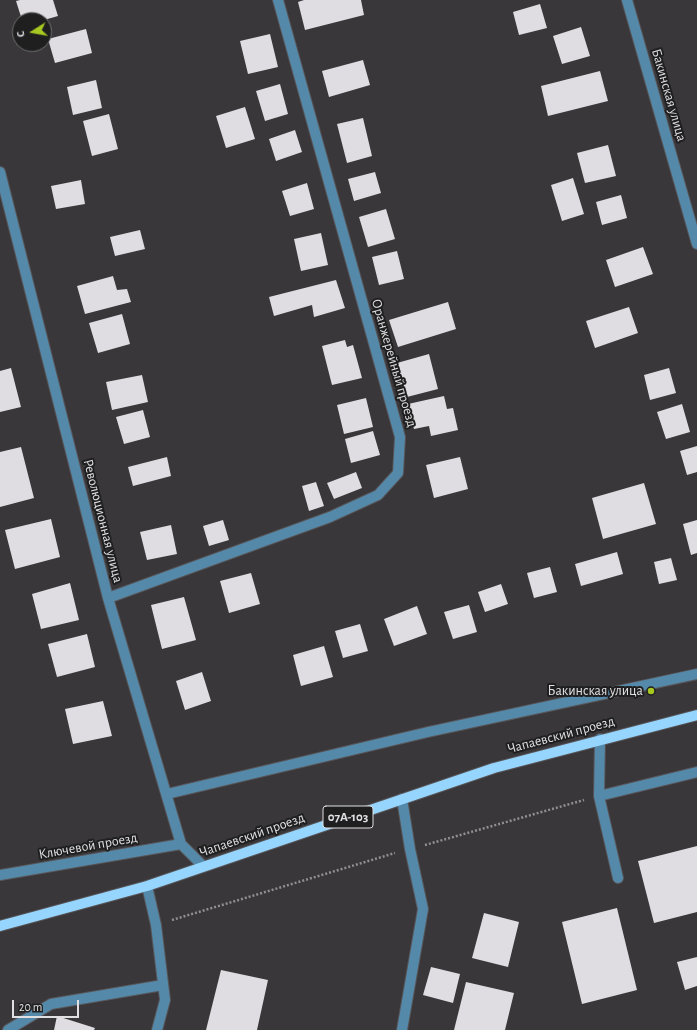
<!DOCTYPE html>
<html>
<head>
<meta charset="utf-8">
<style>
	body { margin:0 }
	#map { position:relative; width:697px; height:1030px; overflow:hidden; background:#39373a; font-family:"Alegreya Sans",sans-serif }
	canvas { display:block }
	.north { position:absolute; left:12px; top:12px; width:40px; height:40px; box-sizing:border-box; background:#1f1f20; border:1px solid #6c6c6e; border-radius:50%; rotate:259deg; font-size:11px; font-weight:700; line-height:16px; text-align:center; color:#e0dfe2 }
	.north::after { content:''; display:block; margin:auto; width:14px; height:18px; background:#a6c821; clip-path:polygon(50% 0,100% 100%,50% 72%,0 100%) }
	.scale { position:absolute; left:12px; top:1000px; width:67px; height:18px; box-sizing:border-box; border:2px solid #e0dfe2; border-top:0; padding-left:5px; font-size:12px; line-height:14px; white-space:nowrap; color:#e0dfe2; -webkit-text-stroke:3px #1f1f20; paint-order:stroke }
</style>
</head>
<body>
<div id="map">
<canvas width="697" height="1030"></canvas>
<div class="north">С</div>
<div class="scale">20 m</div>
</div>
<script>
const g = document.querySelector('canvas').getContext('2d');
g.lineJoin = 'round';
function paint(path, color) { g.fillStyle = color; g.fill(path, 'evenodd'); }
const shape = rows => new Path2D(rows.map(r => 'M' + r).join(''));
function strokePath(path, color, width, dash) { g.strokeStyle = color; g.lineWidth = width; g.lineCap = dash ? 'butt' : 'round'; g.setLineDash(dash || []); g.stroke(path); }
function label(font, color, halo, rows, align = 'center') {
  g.font = font + ' "Alegreya Sans",sans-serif'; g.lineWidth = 4; g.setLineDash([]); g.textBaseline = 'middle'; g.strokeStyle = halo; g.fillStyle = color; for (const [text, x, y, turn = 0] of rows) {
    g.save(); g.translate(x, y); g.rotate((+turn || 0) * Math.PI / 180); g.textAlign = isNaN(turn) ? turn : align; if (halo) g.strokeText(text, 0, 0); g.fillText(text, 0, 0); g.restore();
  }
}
const building = shape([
	[20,0,53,0,58,16,44,20,22,20,16,1],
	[304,0,361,0,364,15,305,30,298,2],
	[540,4,547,28,519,35,513,12],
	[581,27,590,56,562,64,553,36],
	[86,29,92,53,55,63,48,39],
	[270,34,278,67,248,74,240,41],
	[363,60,370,85,329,97,322,71],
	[600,71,608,101,548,116,541,86],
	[96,80,102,108,73,115,67,87],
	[280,84,288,114,265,121,256,91],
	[245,107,255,139,226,148,216,116],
	[109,114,118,149,92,156,83,121],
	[363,118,372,156,347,163,337,124],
	[295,130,302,152,276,161,269,139],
	[608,145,616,176,585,183,577,153],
	[375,172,381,193,354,201,348,179],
	[573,178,584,214,562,221,551,185],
	[81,180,85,204,56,209,51,186],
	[307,183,314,209,290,216,282,191],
	[621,195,627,218,602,225,596,202],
	[386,209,395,239,368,247,359,217],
	[140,230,145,249,115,256,110,237],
	[321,233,328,265,301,271,294,239],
	[643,247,653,274,615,287,606,260],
	[397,251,404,279,379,285,372,257],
	[113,276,117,290,127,289,131,302,85,314,77,286],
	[336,280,345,308,314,317,312,305,274,316,269,297],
	[448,302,456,329,398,347,389,320],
	[629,307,638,333,595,348,586,321],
	[122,314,130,344,98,353,89,323],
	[345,340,347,347,353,345,362,378,332,385,322,346],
	[429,354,438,389,407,397,397,363],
	[11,368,21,407,0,412,0,371],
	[669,368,676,393,650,400,644,375],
	[142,375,148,402,112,410,106,382],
	[444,396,447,409,453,408,458,430,431,436,429,426,414,429,408,404],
	[366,398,373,427,344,434,337,405],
	[682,404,690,432,666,439,657,412],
	[143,410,150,437,124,444,116,417],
	[373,431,380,455,351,463,345,439],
	[697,446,697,472,687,475,680,451],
	[21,447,34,498,0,507,0,452],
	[167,457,171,476,133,486,128,467],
	[460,457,468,489,434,498,426,465],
	[356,472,362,488,334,499,327,483],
	[316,482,324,506,309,511,302,486],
	[644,483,656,524,603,539,592,498],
	[51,519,60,557,15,569,5,530],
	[223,520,229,540,209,546,203,526],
	[697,520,697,553,691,555,683,524],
	[171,525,177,554,147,560,140,532],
	[617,552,623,574,581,586,575,564],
	[671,558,677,580,659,584,654,562],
	[550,567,557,592,534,598,527,573],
	[251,573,260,604,229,613,220,581],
	[70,583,79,620,41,629,32,594],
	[501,584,508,604,485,612,478,592],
	[184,597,196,640,162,649,151,605],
	[469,605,477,632,453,639,444,612],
	[417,606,427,634,394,646,384,619],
	[360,624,368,651,343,658,335,631],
	[87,634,95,667,57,677,48,644],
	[324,646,333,677,301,686,293,655],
	[202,672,211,701,185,710,176,681],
	[103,701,112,736,73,744,65,709],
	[697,846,697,912,654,923,638,861],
	[617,908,637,990,582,1004,562,922],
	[484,913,519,922,508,967,472,958],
	[697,957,697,986,685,990,677,962],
	[431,967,460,974,453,1003,423,995],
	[221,970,268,980,257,1030,206,1030],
	[466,982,514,993,505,1030,454,1030],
	[57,1016,95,1028,94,1030,54,1030]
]);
const path = shape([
	[425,845,584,800],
	[172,920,395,853]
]);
const minor = shape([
	[627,0,697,244],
	[0,172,108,598,181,844,203,866],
	[108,598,330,517,378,495,398,473,400,437,278,0],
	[600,739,599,796,697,772],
	[167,794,428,732,697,674],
	[599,796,618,878],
	[0,875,181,844],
	[147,886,156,925,165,1000,157,1030],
	[8,1030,51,1004,163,985],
	[402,1030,423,909,410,849,402,799]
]);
const major = shape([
	[0,926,147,886,494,768,697,715]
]);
const markers = [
	[651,691,4,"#a6c821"]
];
const shields = [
	[348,817,50]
];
const shieldNames = [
	["07А-103",348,817]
];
const streetNames = [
	["Бакинская улица",669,95,74],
	["Оранжерейный проезд",394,363,74],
	["Революционная улица",103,521,76],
	["Чапаевский проезд",561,735,-15],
	["Чапаевский проезд",252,835,-19],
	["Ключевой проезд",88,846,-10]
];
const poiNames = [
	["Бакинская улица",643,691]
];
paint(building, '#e0dde2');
strokePath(minor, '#575558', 12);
strokePath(major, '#575558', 12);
strokePath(path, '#918f92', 2.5, [2, 2]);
strokePath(minor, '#5589aa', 10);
strokePath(major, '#96d5fe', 10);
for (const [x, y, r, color] of markers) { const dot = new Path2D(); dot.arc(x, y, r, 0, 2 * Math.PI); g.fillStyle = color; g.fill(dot); strokePath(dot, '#1f1f20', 1.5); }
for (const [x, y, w] of shields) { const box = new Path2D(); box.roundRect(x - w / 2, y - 11, w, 22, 3); g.fillStyle = '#1f1f20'; g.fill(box); strokePath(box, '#e0dfe2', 1); }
label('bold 13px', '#e0dfe2', null, shieldNames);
label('14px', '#e0dfe2', '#1f1f20', streetNames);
label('14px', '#e0dfe2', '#1f1f20', poiNames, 'right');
</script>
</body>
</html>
